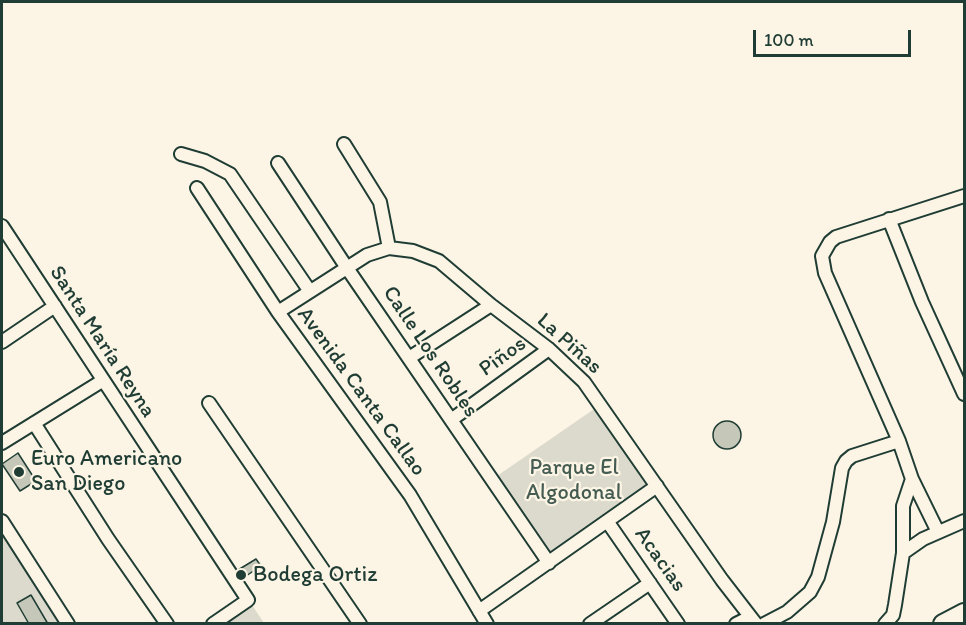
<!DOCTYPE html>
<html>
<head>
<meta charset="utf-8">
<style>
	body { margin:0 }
	#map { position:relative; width:966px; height:625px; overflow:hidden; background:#fcf5e5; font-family:Itim,sans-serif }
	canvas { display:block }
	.frame { position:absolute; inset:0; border:3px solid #1f3d34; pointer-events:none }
	.scale { position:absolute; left:753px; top:30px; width:158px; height:27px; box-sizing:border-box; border:3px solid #1f3d34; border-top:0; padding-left:8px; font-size:18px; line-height:21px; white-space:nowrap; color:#1f3d34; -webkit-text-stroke:4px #fcf5e5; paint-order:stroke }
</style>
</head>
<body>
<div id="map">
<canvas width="966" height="625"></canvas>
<div class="frame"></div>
<div class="scale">100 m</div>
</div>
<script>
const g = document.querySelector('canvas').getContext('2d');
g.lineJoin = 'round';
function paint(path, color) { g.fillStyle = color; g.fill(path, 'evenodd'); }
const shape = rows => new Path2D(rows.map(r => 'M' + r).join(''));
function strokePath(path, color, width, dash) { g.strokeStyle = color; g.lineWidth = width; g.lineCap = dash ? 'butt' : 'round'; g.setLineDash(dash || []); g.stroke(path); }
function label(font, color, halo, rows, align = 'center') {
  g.font = font + ' Itim,sans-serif'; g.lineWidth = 4.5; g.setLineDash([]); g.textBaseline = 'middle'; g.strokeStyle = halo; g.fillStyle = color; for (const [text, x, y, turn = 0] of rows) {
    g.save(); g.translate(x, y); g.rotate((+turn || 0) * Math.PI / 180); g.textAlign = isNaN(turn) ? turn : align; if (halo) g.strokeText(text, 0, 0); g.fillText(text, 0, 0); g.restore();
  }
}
const green = shape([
	[597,407,651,484,551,554,497,476],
	[2,527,64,623,2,623],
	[252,605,264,623,224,624]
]);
const building = shape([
	'713 435a14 14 0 1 1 28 0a14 14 0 1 1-28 0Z',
	[18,453,36,481,20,491,2,464,18,453],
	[256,559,261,566,243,578,238,570,256,559],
	[31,595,48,624,29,624,17,603,31,595]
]);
const street = shape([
	[344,144,380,202,389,248],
	[181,154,205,161,230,174,309,290],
	[278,163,347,268,549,563],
	[197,188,278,312,410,495,487,624],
	[889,219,922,302,964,394],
	[2,226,248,600,213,624],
	[278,312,367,255,389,248,413,251,439,261,491,305,549,349,584,382,722,580,756,624],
	[2,342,55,306],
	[409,358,491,305],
	[209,403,360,624],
	[451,420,549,349],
	[34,423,108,539,167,624],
	[2,443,102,381],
	[912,479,938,532],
	[2,521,68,624],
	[607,521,678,624],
	[903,553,923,539,964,521],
	[479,611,657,486],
	[590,624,650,583],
	[736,624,750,617],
	[764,624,787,612,810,592,818,577,833,522,842,468,846,461,852,456,899,441],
	[885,624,893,615,895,605,903,553,903,506,912,479,899,441,825,273,822,256,830,242,836,237,964,196]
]);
const secondary = shape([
	[943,624,964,613]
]);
const markers = [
	[19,472,6,"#1f3d34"],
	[241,575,6,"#1f3d34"]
];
const streetNames = [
	["Santa María Reyna",102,342,57],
	["La Piñas",569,344,42],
	["Calle Los Robles",430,352,56],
	["Piños",503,357,-36],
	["Avenida Canta Callao",361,392,54],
	["Acacias",660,560,55]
];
const poiNames = [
	["Euro Americano",31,459],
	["San Diego",31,484],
	["Bodega Ortiz",253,575]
];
const parkNames = [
	["Parque El",574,468],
	["Algodonal",574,493]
];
paint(green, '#dcdacc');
paint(building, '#c5c7b9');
strokePath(building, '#1f3d34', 1.5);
strokePath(street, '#1f3d34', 16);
strokePath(secondary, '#1f3d34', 22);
strokePath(street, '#fcf5e5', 12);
strokePath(secondary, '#fcf5e5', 18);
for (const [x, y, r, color] of markers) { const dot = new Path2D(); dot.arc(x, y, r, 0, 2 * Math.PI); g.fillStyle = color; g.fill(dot); strokePath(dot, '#fcf5e5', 2); }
label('22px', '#1f3d34', '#fcf5e5', streetNames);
label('22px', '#1f3d34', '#fcf5e5', poiNames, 'left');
label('22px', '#455c52', '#fcf5e5', parkNames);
</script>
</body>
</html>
